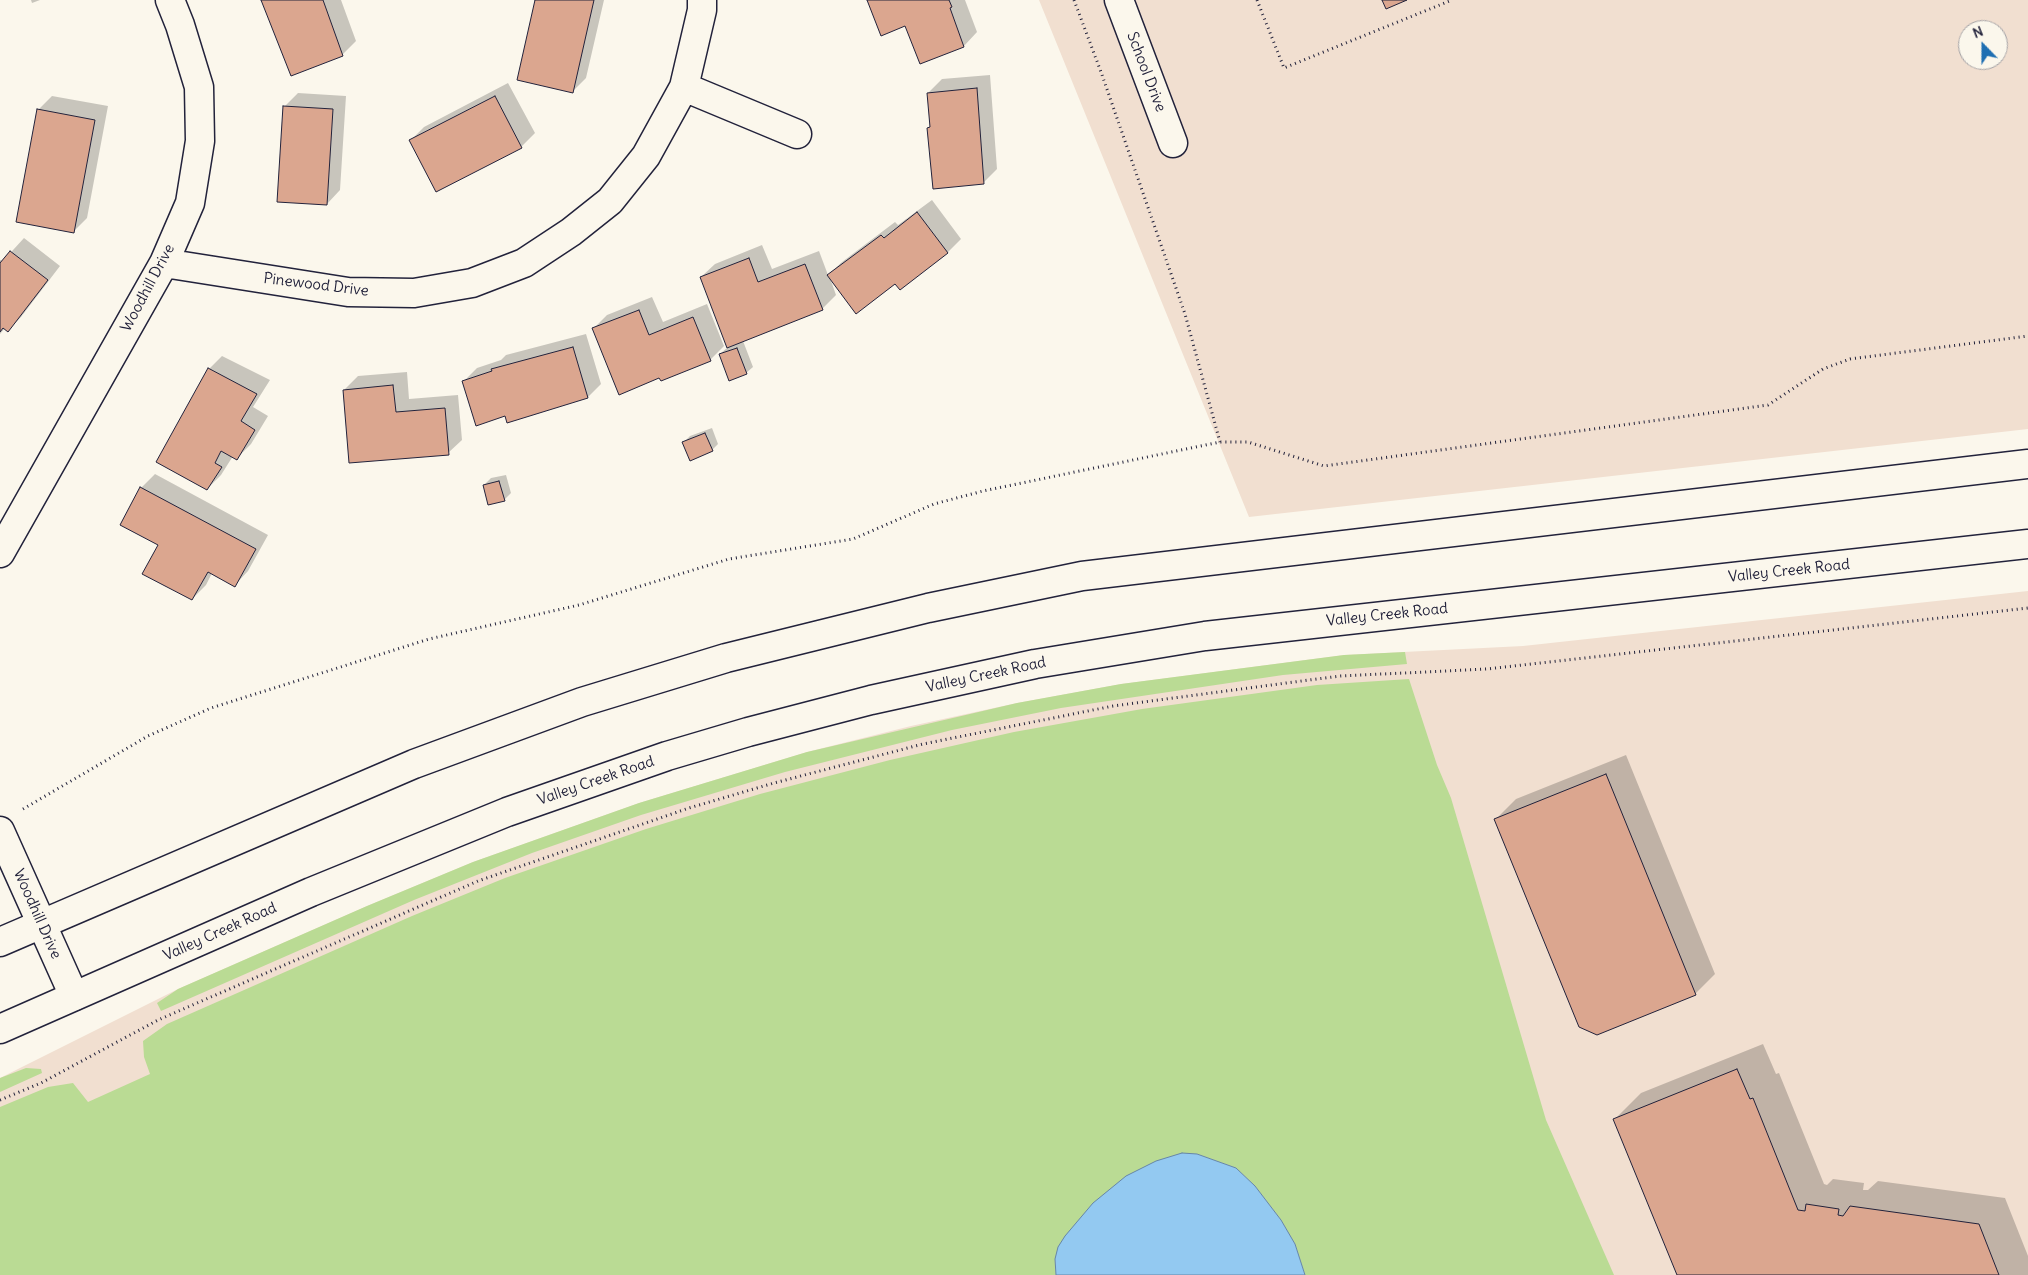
<!DOCTYPE html>
<html>
<head>
<meta charset="utf-8">
<style>
	body { margin:0 }
	#map { position:relative; width:2028px; height:1275px; overflow:hidden; background:#fbf7ec; font-family:Delius,sans-serif }
	canvas { display:block }
	.north { position:absolute; left:1958px; top:20px; width:50px; height:50px; box-sizing:border-box; background:#fbf7ec; border:1px solid #a4a2a5; border-radius:50%; rotate:338deg; font-size:14px; font-weight:700; line-height:20px; text-align:center; color:#22223b }
	.north::after { content:''; display:block; margin:auto; width:18px; height:22px; background:#1f6fb2; clip-path:polygon(50% 0,100% 100%,50% 72%,0 100%) }
</style>
</head>
<body>
<div id="map">
<canvas width="2028" height="1275"></canvas>
<div class="north">N</div>
</div>
<script>
const g = document.querySelector('canvas').getContext('2d');
g.lineJoin = 'round';
function paint(path, color) { g.fillStyle = color; g.fill(path, 'evenodd'); }
const shape = rows => new Path2D(rows.map(r => 'M' + r).join(''));
function strokePath(path, color, width, dash) { g.strokeStyle = color; g.lineWidth = width; g.lineCap = dash ? 'butt' : 'round'; g.setLineDash(dash || []); g.stroke(path); }
function label(font, color, halo, rows, align = 'center') {
  g.font = font + ' Delius,sans-serif'; g.lineWidth = 4.5; g.setLineDash([]); g.textBaseline = 'middle'; g.strokeStyle = halo; g.fillStyle = color; for (const [text, x, y, turn = 0] of rows) {
    g.save(); g.translate(x, y); g.rotate((+turn || 0) * Math.PI / 180); g.textAlign = isNaN(turn) ? turn : align; if (halo) g.strokeText(text, 0, 0); g.fillText(text, 0, 0); g.restore();
  }
}
const built = shape([
	[1039,0,2028,0,2028,429,1249,517],
	[1968,30,1998,30,1998,60,1968,60],
	[2028,591,2028,1275,0,1275,0,1078,178,989,367,906,473,862,639,803,807,752,911,726,1017,703,1121,684,1344,655,1523,646]
]);
const green = shape([
	[1405,652,1407,664,1283,675,1061,708,952,730,785,772,641,815,532,853,414,900,161,1011,157,1003,178,989,367,906,473,862,639,803,807,752,1017,703,1121,684,1344,655],
	[1409,679,1437,765,1451,798,1546,1120,1614,1275,1305,1275,1295,1244,1281,1220,1255,1186,1236,1168,1197,1154,1055,1260,1056,1275,0,1275,0,1107,48,1087,73,1083,88,1102,150,1074,144,1057,143,1041,167,1024,412,916,505,878,646,829,760,794,890,760,1014,732,1142,709,1317,685],
	[26,1068,41,1069,42,1073,0,1092,0,1078]
]);
const water = shape([
	[1182,1153,1197,1154,1236,1168,1255,1186,1281,1220,1295,1244,1305,1275,1056,1275,1055,1259,1058,1247,1065,1236,1093,1203,1126,1176,1156,1161,1182,1153]
]);
const shadow = shape([
	[31,0,40,0,32,3],
	[263,0,341,0,356,41,342,55],
	[537,0,604,0,586,78,573,91],
	[868,0,965,0,977,32,964,46,921,62,906,25],
	[990,75,997,169,983,183,928,128,931,126,928,93,942,79],
	[508,83,535,133,521,147,410,141,424,127],
	[298,93,346,96,340,190,327,204,284,107],
	[52,96,108,106,87,218,74,231,38,110],
	[932,200,961,239,947,253,896,282,830,278,836,295,822,309,743,341,753,367,746,373,720,354,728,347,701,277,715,264,762,245,772,269,819,251,828,275,842,262,895,222,898,225],
	[24,238,60,266,21,317,8,330,5,328,0,334,0,260,3,261],
	[652,297,663,322,707,304,724,346,710,360,662,379,593,329,607,315],
	[586,334,601,384,588,397,506,415,464,381,477,368,501,360,506,355],
	[222,356,270,380,253,407,268,416,251,444,237,458,233,456,221,475,207,489,209,369],
	[407,372,409,399,458,395,462,440,448,453,344,390,358,376],
	[712,428,718,444,712,450,684,442,690,436],
	[155,474,268,535,248,571,235,585,212,573,206,585,192,599,160,544,121,524,141,488],
	[506,475,511,493,504,500,484,485,491,478],
	[1626,755,1715,974,1695,994,1496,819,1516,799],
	[1763,1044,1776,1074,1779,1073,1824,1184,1827,1185,1833,1179,1864,1183,1863,1190,1868,1190,1878,1181,2005,1198,2028,1256,2028,1275,1678,1275,1615,1119,1641,1093]
]);
const building = shape([
	[261,0,323,0,343,56,291,76,261,0],
	[535,0,594,0,573,93,517,80,535,0],
	[867,0,949,0,952,7,950,8,964,47,920,64,905,26,881,36,867,0],
	[1382,0,1407,0,1386,9,1382,0],
	[977,88,984,184,933,189,927,128,930,127,927,93,977,88],
	[495,96,522,148,436,192,409,140,495,96],
	[283,106,333,109,327,205,277,202,283,106],
	[37,109,95,120,74,233,16,222,37,109],
	[917,212,948,253,900,290,895,284,856,314,827,275,881,235,884,238,917,212],
	[10,251,48,280,8,332,3,328,0,332,0,263,10,251],
	[749,258,758,282,805,264,823,310,727,348,700,277,749,258],
	[639,310,649,335,693,317,711,361,661,381,659,378,619,395,592,328,639,310],
	[573,347,588,398,507,423,505,416,476,426,462,381,492,371,491,369,573,347],
	[737,348,747,374,729,381,719,354,737,348],
	[208,368,257,394,241,421,255,430,237,460,221,451,215,463,222,467,207,490,156,462,208,368],
	[393,385,396,412,445,408,449,455,349,463,343,390,393,385],
	[705,433,713,451,690,461,682,442,705,433],
	[499,481,505,501,488,505,483,485,499,481],
	[140,487,256,549,235,587,208,572,192,600,142,574,158,545,120,525,140,487],
	[1606,774,1696,995,1597,1035,1579,1027,1494,819,1606,774],
	[1737,1069,1750,1099,1753,1098,1798,1210,1805,1211,1806,1204,1839,1209,1838,1215,1843,1216,1850,1206,1979,1224,1999,1275,1677,1275,1613,1119,1737,1069]
]);
const path = shape([
	[1074,0,1101,72,1185,314,1220,442],
	[1257,0,1284,68,1452,0],
	[23,809,148,736,211,708,429,639,579,605,729,559,853,539,934,504,983,491,1220,442,1248,442,1324,466,1768,405,1823,369,1850,359,2028,336],
	[0,1100,41,1083,158,1020,478,881,689,808,774,783,923,744,1113,706,1309,680,1341,676,1487,669,2028,608]
]);
const minor = shape([
	[1119,0,1173,143],
	[684,87,797,134],
	[164,263,348,292,414,293,472,283,524,263,571,232,610,201,646,156,684,87,702,10,702,0],
	[0,553,164,263,190,203,200,141,199,87,180,25,170,0],
	[0,831,74,996]
]);
const secondary = shape([
	[0,942,414,764,582,702,726,658,928,608,1082,576,2028,464],
	[0,1029,311,892,507,812,667,756,748,732,871,700,1035,664,1205,636,2028,544]
]);
const streetNames = [
	["School Drive",1146,72,69],
	["Pinewood Drive",316,285,7],
	["Woodhill Drive",148,288,-62],
	["Valley Creek Road",1789,571,-6],
	["Valley Creek Road",1387,615,-6],
	["Valley Creek Road",986,675,-12],
	["Valley Creek Road",596,781,-19],
	["Woodhill Drive",37,914,66],
	["Valley Creek Road",220,932,-24]
];
paint(built, '#f1dfd0');
paint(green, '#badb94');
paint(water, '#93c9f1');
strokePath(water, '#6686a8', 1);
paint(shadow, '#0003');
paint(building, '#dba68f');
strokePath(building, '#22223b', 1);
strokePath(minor, '#22223b', 31);
strokePath(secondary, '#22223b', 31);
strokePath(path, '#22223b', 3, [1, 4]);
strokePath(minor, '#fbf7ec', 28);
strokePath(secondary, '#fbf7ec', 28);
label('15px', '#22223b', '#fbf7ec', streetNames);
</script>
</body>
</html>
